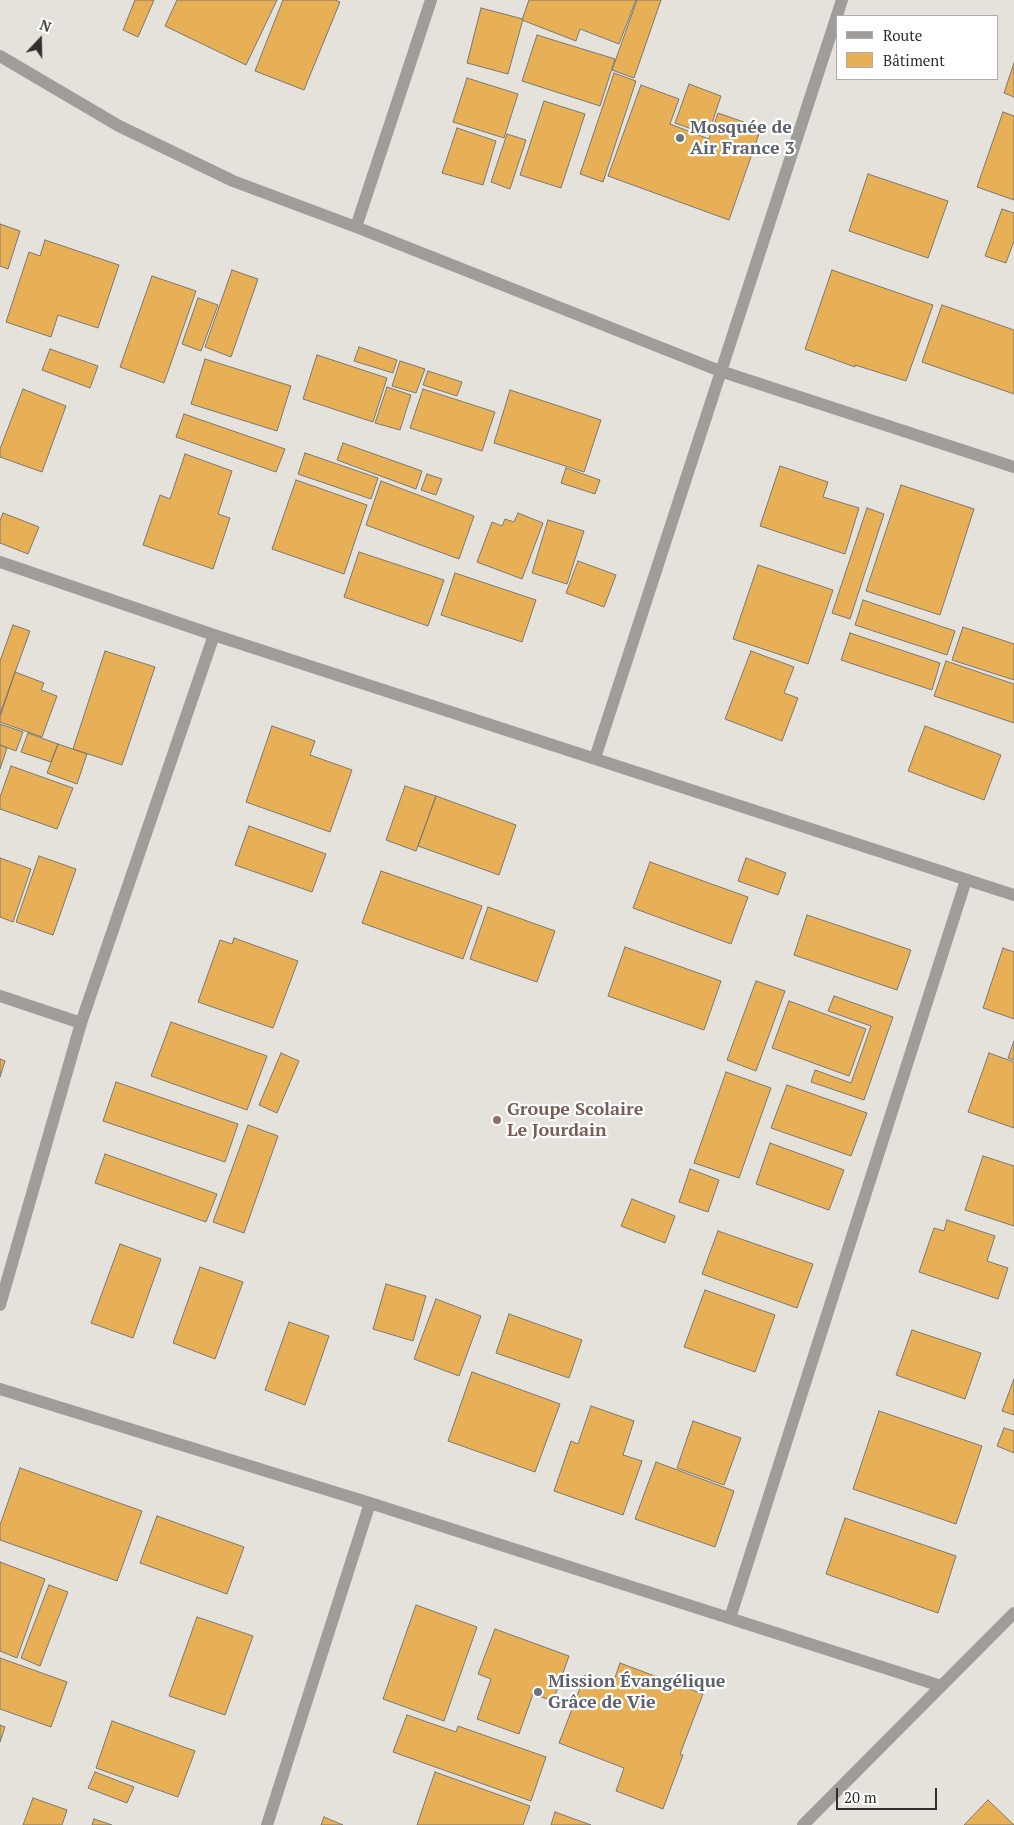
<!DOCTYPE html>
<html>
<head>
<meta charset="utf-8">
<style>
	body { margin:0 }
	#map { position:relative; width:1014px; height:1825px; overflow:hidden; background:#e5e1db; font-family:"PT Serif",serif }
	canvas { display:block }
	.legend { position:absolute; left:836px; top:15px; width:162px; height:65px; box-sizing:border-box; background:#fff; border:1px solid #adacab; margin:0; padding:6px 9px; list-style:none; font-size:15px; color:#312f2d }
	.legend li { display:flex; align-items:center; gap:10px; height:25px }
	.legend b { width:25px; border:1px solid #adacab }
	.north { position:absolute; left:15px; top:15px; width:50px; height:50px; -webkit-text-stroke:4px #fff; paint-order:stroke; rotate:21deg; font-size:14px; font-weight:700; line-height:20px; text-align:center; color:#312f2d }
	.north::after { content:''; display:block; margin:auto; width:18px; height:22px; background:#312f2d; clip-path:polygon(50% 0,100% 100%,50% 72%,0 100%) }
	.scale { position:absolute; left:836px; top:1788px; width:101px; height:22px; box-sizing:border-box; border:2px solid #312f2d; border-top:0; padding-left:6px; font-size:15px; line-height:18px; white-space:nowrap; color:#312f2d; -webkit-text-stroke:4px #fff; paint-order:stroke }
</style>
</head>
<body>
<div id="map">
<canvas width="1014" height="1825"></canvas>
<ul class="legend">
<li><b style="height:6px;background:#9f9c9a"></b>Route</li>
<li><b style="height:14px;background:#e7af56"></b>Bâtiment</li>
</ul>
<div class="north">N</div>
<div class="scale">20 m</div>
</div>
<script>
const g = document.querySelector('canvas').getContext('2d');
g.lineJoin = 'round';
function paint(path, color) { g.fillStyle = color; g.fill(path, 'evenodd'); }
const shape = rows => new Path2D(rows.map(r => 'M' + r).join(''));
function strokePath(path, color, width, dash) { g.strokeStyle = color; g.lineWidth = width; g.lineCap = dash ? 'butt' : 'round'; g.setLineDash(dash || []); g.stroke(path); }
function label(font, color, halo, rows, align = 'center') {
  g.font = font + ' "PT Serif",serif'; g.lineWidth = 4.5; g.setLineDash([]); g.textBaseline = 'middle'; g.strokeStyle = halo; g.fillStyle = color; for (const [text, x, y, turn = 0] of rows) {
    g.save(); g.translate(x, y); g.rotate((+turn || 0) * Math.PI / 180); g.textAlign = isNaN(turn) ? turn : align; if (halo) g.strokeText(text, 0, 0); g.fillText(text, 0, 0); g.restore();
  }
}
const building = shape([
	[135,0,154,0,138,37,123,30,135,0],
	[177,0,277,0,246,65,165,26,177,0],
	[283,0,335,0,340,2,304,90,255,71,283,0],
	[529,0,636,0,619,44,580,29,576,41,522,20,529,0],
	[637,0,661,0,634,78,612,70,637,0],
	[481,8,523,19,508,74,467,63,481,8],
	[537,35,615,59,600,106,522,81,537,35],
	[1014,63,1014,97,1004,93,1014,63],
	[614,73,636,81,603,182,580,174,614,73],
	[467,78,518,94,504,138,453,122,467,78],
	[689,84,721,96,708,135,675,123,689,84],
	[641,85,679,99,670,124,709,139,718,113,761,128,729,220,608,176,641,85],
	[544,101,585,114,561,188,520,175,544,101],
	[1003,112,1014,116,1014,200,977,187,1003,112],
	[457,128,496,141,483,185,442,173,457,128],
	[507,134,526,140,510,189,491,182,507,134],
	[868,174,948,201,928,258,849,231,868,174],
	[1002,209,1014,213,1014,241,1006,263,985,256,1002,209],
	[0,224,20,231,8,269,0,266,0,224],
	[45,240,119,265,98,328,58,315,51,337,6,322,29,252,40,256,45,240],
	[232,270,258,279,231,357,205,347,232,270],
	[832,270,933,305,906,381,855,365,855,367,805,349,832,270],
	[152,276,196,291,164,383,120,367,152,276],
	[198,298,218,305,201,351,182,344,198,298],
	[942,305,1014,330,1014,394,922,362,942,305],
	[359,347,397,360,393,373,354,361,359,347],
	[50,349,98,366,90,388,42,370,50,349],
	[317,355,387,378,373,422,303,399,317,355],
	[205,359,291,386,277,431,191,404,205,359],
	[400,361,425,369,416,393,392,386,400,361],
	[428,371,462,382,457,396,423,385,428,371],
	[387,387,411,395,400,430,375,423,387,387],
	[23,389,66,406,42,472,0,457,0,449,23,389],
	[423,389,495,412,482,451,410,428,423,389],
	[510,390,601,420,584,472,494,443,510,390],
	[184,414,285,449,276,472,176,437,184,414],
	[343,443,422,471,416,489,337,460,343,443],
	[305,453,378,478,371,499,298,474,305,453],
	[185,454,232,471,218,514,230,518,213,569,143,545,160,495,170,499,185,454],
	[780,466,828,482,823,497,859,508,845,554,760,526,780,466],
	[566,468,600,480,595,494,561,483,566,468],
	[427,474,442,479,436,495,421,490,427,474],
	[296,480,367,505,344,574,272,549,296,480],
	[381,481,474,516,459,559,366,525,381,481],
	[901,485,974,509,940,615,866,591,901,485],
	[867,508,884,514,850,619,832,613,867,508],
	[3,513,39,527,28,554,0,543,0,521,3,513],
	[518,513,543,523,522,579,477,562,492,522,502,526,505,519,514,522,518,513],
	[548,520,584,531,567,584,532,573,548,520],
	[359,552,444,580,428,626,344,597,359,552],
	[578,561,616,575,604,607,566,593,578,561],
	[758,565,833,590,808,664,733,639,758,565],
	[455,573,536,600,522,642,441,615,455,573],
	[863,600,955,631,947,655,855,625,863,600],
	[13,625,30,631,0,714,0,661,13,625],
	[963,627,1014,644,1014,680,952,660,963,627],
	[850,633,940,663,932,690,841,660,850,633],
	[105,651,155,667,122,765,73,749,105,651],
	[751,651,794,667,784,693,798,698,782,741,725,719,751,651],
	[946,661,1014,684,1014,723,934,696,946,661],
	[15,672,44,683,41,690,57,696,42,737,0,722,0,717,15,672],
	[0,724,23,732,16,751,0,745,0,724],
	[272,726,315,741,310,755,352,770,330,832,246,802,272,726],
	[925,726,1001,755,984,800,908,771,925,726],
	[28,733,58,744,51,762,21,752,28,733],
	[58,744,87,754,77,784,47,773,58,744],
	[0,745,7,748,0,769,0,745],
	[11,766,73,788,57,829,0,809,0,797,11,766],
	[405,786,436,796,416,851,386,840,405,786],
	[436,796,516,825,499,875,418,846,436,796],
	[249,826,326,854,312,892,235,865,249,826],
	[39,856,76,869,53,935,16,922,39,856],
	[0,858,31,869,13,922,0,917,0,858],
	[746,858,786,873,778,895,738,881,746,858],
	[650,862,748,897,731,944,633,908,650,862],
	[381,871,482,906,463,959,362,923,381,871],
	[488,907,555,931,537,982,470,959,488,907],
	[807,915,911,950,897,990,794,955,807,915],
	[234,938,298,961,273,1028,198,1002,220,940,232,944,234,938],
	[625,947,721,981,704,1030,608,996,625,947],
	[1003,948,1014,952,1014,1019,983,1008,1003,948],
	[756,981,785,991,756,1071,727,1060,756,981],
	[834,996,893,1017,864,1100,811,1082,815,1070,851,1083,871,1026,828,1011,834,996],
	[789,1001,866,1029,849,1076,772,1048,789,1001],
	[171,1022,267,1056,247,1110,151,1076,171,1022],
	[1014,1041,1014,1060,1008,1058,1014,1041],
	[281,1053,299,1061,277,1113,259,1105,281,1053],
	[989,1053,1014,1062,1014,1128,968,1112,989,1053],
	[0,1059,5,1061,0,1077,0,1059],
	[726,1072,771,1088,739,1178,694,1163,726,1072],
	[116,1082,238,1124,225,1162,103,1121,116,1082],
	[787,1085,867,1113,851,1156,771,1128,787,1085],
	[248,1125,278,1136,244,1233,213,1222,248,1125],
	[770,1143,844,1170,829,1210,756,1184,770,1143],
	[105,1154,217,1194,206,1222,95,1183,105,1154],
	[983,1156,1014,1166,1014,1226,965,1210,983,1156],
	[690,1169,719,1180,708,1212,679,1202,690,1169],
	[632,1199,675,1216,665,1243,621,1226,632,1199],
	[947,1220,995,1236,987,1261,1008,1268,998,1299,919,1272,934,1228,944,1231,947,1220],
	[718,1231,813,1264,797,1308,702,1274,718,1231],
	[120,1244,161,1259,133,1338,91,1323,120,1244],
	[200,1267,243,1282,215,1359,173,1343,200,1267],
	[386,1284,426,1296,413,1341,373,1329,386,1284],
	[705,1290,775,1315,755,1372,684,1347,705,1290],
	[436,1299,481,1316,459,1376,414,1359,436,1299],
	[509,1314,582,1340,569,1378,496,1353,509,1314],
	[289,1322,329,1336,305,1405,265,1390,289,1322],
	[912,1330,981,1353,965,1399,896,1375,912,1330],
	[472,1372,560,1404,535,1472,448,1441,472,1372],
	[1014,1379,1014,1415,1002,1411,1014,1379],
	[591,1406,634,1421,623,1455,642,1461,623,1515,554,1491,571,1441,578,1444,591,1406],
	[879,1411,982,1446,956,1524,853,1489,879,1411],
	[693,1421,741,1438,724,1485,677,1468,693,1421],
	[1004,1428,1014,1431,1014,1453,997,1446,1004,1428],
	[656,1462,734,1491,715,1547,635,1519,656,1462],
	[20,1468,142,1511,117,1581,0,1540,0,1525,20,1468],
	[157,1516,244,1547,227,1594,140,1563,157,1516],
	[845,1518,956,1556,938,1613,826,1574,845,1518],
	[0,1562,45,1579,17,1658,0,1651,0,1562],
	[49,1585,68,1592,40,1666,21,1658,49,1585],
	[416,1605,477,1627,444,1721,383,1699,416,1605],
	[197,1617,253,1636,225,1715,169,1696,197,1617],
	[495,1629,569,1656,553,1701,533,1694,519,1734,477,1719,491,1679,478,1674,495,1629],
	[0,1658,67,1682,51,1727,0,1709,0,1658],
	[620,1663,703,1694,680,1754,683,1755,663,1809,616,1791,624,1768,559,1743,585,1675,612,1686,620,1663],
	[407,1715,456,1732,458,1726,546,1757,531,1801,393,1752,407,1715],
	[112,1721,195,1751,178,1797,96,1768,112,1721],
	[0,1725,5,1727,0,1742,0,1725],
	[95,1772,134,1787,127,1803,88,1788,95,1772],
	[435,1772,530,1806,523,1825,417,1825,435,1772],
	[33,1798,67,1810,62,1825,23,1825,33,1798],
	[988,1800,1014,1825,964,1825,988,1800],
	[555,1812,591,1825,551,1825,555,1812],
	[324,1817,343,1825,321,1825,324,1817],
	[94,1819,112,1825,92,1825,94,1819]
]);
const minor = shape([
	[0,56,119,126,233,181,356,227,720,371,1014,467],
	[356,227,431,0],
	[0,562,214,635,1014,895],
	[595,758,842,0],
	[0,996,81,1023],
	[0,1305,81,1023,214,635],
	[0,1389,370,1503,941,1686],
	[730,1618,966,880],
	[267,1825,370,1503],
	[803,1825,1014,1613]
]);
const markers = [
	[680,138,5,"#6b7280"],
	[497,1120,5,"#8d6e63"],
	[538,1692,5,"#6b7280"]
];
const worshipNames = [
	["Mosquée de",690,128],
	["Air France 3",690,149],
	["Mission Évangélique",548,1682],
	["Grâce de Vie",548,1703]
];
const educationNames = [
	["Groupe Scolaire",507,1110],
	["Le Jourdain",507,1131]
];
paint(building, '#e7af56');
strokePath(building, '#7c7872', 1);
strokePath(minor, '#9f9c9a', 12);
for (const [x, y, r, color] of markers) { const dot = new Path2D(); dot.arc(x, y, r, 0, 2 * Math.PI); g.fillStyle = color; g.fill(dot); strokePath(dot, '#fff', 2); }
label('bold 18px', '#5b616d', '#fff', worshipNames, 'left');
label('bold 18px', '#785e54', '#fff', educationNames, 'left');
</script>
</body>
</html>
